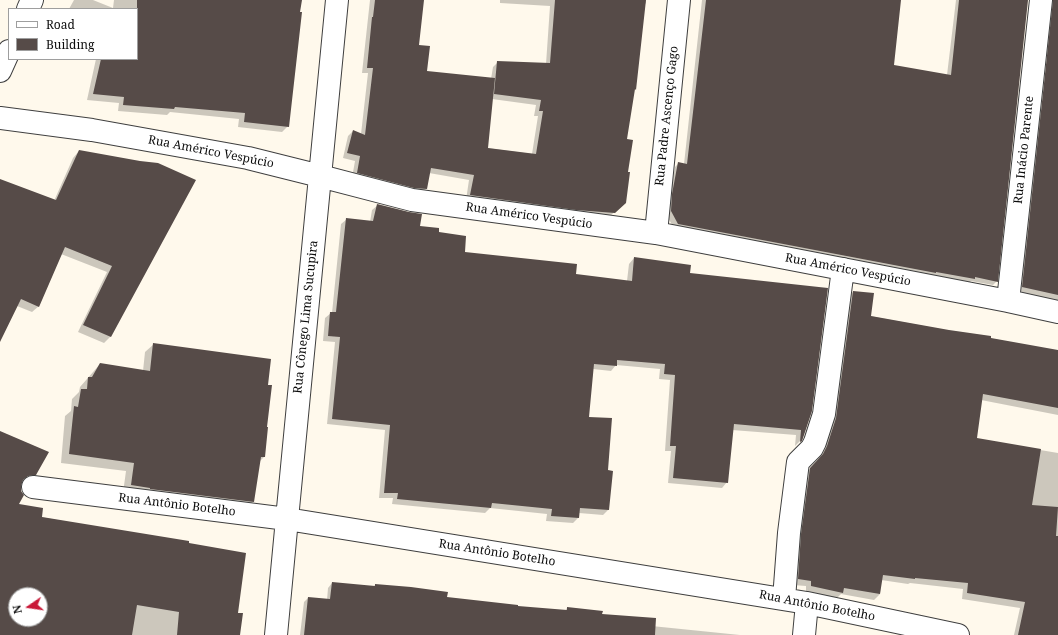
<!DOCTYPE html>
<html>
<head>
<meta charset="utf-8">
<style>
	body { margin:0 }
	#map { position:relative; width:1058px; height:635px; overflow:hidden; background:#fff9ec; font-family:"Noto Serif",serif }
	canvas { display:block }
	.legend { position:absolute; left:8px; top:8px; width:130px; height:52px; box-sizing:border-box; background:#fff; border:1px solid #9e9e9e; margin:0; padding:5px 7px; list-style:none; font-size:12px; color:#0c0c0c }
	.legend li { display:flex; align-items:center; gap:8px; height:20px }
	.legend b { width:20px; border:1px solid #9e9e9e }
	.north { position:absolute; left:8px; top:587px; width:40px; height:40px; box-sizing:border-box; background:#fff; border:1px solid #9e9e9e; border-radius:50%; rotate:257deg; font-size:11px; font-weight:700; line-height:16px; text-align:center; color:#0c0c0c }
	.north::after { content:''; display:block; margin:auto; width:14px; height:18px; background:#c91837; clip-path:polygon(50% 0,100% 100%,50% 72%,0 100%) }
</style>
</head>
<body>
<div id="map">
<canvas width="1058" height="635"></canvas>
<ul class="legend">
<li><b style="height:5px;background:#fff"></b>Road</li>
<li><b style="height:11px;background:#564b48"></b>Building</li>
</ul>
<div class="north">N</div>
</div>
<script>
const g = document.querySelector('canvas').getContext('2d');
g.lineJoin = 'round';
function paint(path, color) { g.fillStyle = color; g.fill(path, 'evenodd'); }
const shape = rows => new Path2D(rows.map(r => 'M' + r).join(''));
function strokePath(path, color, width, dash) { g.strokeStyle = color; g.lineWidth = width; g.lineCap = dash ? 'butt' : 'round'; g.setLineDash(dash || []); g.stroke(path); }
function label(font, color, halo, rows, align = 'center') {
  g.font = font + ' "Noto Serif",serif'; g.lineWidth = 4; g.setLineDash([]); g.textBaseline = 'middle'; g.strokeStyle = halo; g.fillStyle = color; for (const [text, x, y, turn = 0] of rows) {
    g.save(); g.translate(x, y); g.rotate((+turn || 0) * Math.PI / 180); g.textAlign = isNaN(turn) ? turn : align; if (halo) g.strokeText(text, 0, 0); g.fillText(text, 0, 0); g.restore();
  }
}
const shadow = shape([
	[74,0,93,0,113,8,114,0,301,0,288,126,282,132,238,127,239,119,170,112,167,115,118,111,119,103,87,100,96,59,137,59,137,9,69,9],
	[370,0,423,0,418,46,426,72,491,79,493,67,498,62,546,64,550,6,500,3,500,0,646,0,646,3,644,5,635,89,634,90,626,140,627,173,625,202,609,217,466,200,469,180,429,173,426,189,421,194,352,178,355,161,343,158,348,136,353,131,361,134,368,73,362,73],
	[492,99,536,105,534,116,538,116,532,154,487,148],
	[702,0,900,0,893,66,947,75,956,0,1027,0,997,281,993,285,971,281,970,282,674,228,667,216,669,199,675,167,679,163,684,164],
	[1049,0,1058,0,1058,57,1044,56],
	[1042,113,1058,114,1058,304,1016,293,1036,119],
	[79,151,194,180,110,337,104,343,78,332,107,272,61,254,39,306,32,312,17,306,0,338,0,180,54,201,73,158],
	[378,205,419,227,438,233,463,253,574,275,627,281,629,264,634,258,689,274,827,289,801,440,795,446,796,435,732,430,727,482,722,488,668,483,671,451,665,451,670,380,659,379,660,369,616,365,611,371,593,369,588,418,607,471,608,510,603,515,579,513,578,518,573,523,546,521,547,514,490,508,485,513,392,504,393,498,379,498,385,430,327,424,335,342,323,341,325,318,331,313,332,313,341,224,347,219,370,222,372,210],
	[853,292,870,316,1058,351,1058,415,981,400,975,439,1058,453,1058,635,1014,635,1020,608,962,599,963,589,910,583,908,584,881,580,880,594,874,600,841,594,837,598,806,591,806,586,793,585,805,474,818,460,822,452,847,298],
	[154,344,267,386,264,457,259,462,253,502,244,510,123,493,126,471,61,463,65,416,71,411,72,399,79,392,80,387,100,364,143,371,145,352],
	[0,432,35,474,29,481,21,482,17,505,41,517,188,544,237,614,239,635,0,635],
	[16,595,40,595,40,619,16,619],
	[332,583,373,587,375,585,446,598,517,607,565,611,567,608,601,614,632,624,740,635,300,635,304,602,308,598,327,600,328,588]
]);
const building = shape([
	[137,0,302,0,300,12,302,12,289,127,244,122,245,113,175,107,174,109,123,105,124,97,93,94,101,59,137,59],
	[375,0,424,0,419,45,430,46,427,71,495,78,488,148,536,154,543,111,539,111,541,100,494,94,497,61,550,63,555,0,646,0,636,90,635,89,627,139,633,140,628,172,630,172,626,203,615,213,576,210,470,195,474,175,431,168,427,189,414,188,357,173,360,156,347,153,353,130,365,135,373,68,367,68,372,17,373,17],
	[706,0,901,0,894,65,951,75,959,0,1028,0,998,282,975,277,975,279,936,272,936,273,678,224,671,211,672,194,678,162,687,164],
	[1053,0,1058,0,1058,295,1022,287],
	[79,150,140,161,158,163,196,180,111,337,83,325,112,266,65,247,39,307,21,299,0,342,0,179,56,200],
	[377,204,409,212,422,214,420,226,439,228,439,232,466,236,465,252,577,264,576,274,632,281,634,257,691,265,690,273,828,288,812,411,802,441,800,442,801,430,734,424,728,483,673,478,676,446,670,446,675,375,664,374,665,364,617,360,617,366,594,364,589,417,612,418,608,470,613,471,609,510,580,508,579,518,551,516,552,509,492,503,491,508,397,499,398,493,384,493,390,425,332,419,340,337,328,336,330,312,336,312,346,218,373,221],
	[853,291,874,293,871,316,949,330,991,336,991,338,1058,350,1058,408,983,394,977,438,1041,449,1032,505,1058,507,1056,536,1058,536,1058,635,1018,635,1025,602,967,593,968,583,915,578,915,579,883,575,880,594,844,588,843,593,811,586,811,581,798,579,801,534,810,468,823,454,827,446,836,418],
	[153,343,271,359,268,385,272,385,267,427,268,427,265,457,261,457,254,502,150,489,150,488,131,485,134,463,69,454,74,406,78,407,81,389,87,389,88,377,92,377,100,363,150,371],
	[0,431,49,452,36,475,28,476,23,480,21,486,21,491,24,495,19,504,43,508,42,517,189,541,189,543,246,553,238,613,243,613,240,635,177,635,179,612,137,605,132,635,0,635],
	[16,595,40,595,40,619,16,619],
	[332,582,375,586,375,584,411,587,448,592,447,597,518,605,518,606,567,610,567,607,603,611,602,614,656,618,655,635,304,635,308,597,330,599]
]);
const minor = shape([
	[28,9,32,0],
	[0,71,9,51],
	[0,118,92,130,248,158,320,176,412,200,656,233,1008,301,1058,312],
	[656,233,679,0],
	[1008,301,1041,0],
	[33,487,287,519,807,603,958,635],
	[784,599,789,533,798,462,812,448,815,442,824,414,843,269],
	[276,635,287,519,337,0],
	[804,635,807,603]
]);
const streetNames = [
	["Rua Padre Ascenço Gago",667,116,-84],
	["Rua Inácio Parente",1024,150,-84],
	["Rua Américo Vespúcio",211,152,11],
	["Rua Américo Vespúcio",529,216,8],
	["Rua Américo Vespúcio",848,270,11],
	["Rua Cônego Lima Sucupira",306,317,-84],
	["Rua Antônio Botelho",177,505,7],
	["Rua Antônio Botelho",497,553,9],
	["Rua Antônio Botelho",817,606,11]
];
paint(shadow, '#0003');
paint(building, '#564b48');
strokePath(minor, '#3f3f3f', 24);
strokePath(minor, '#fff', 22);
label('12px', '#0c0c0c', '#fff', streetNames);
</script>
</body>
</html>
